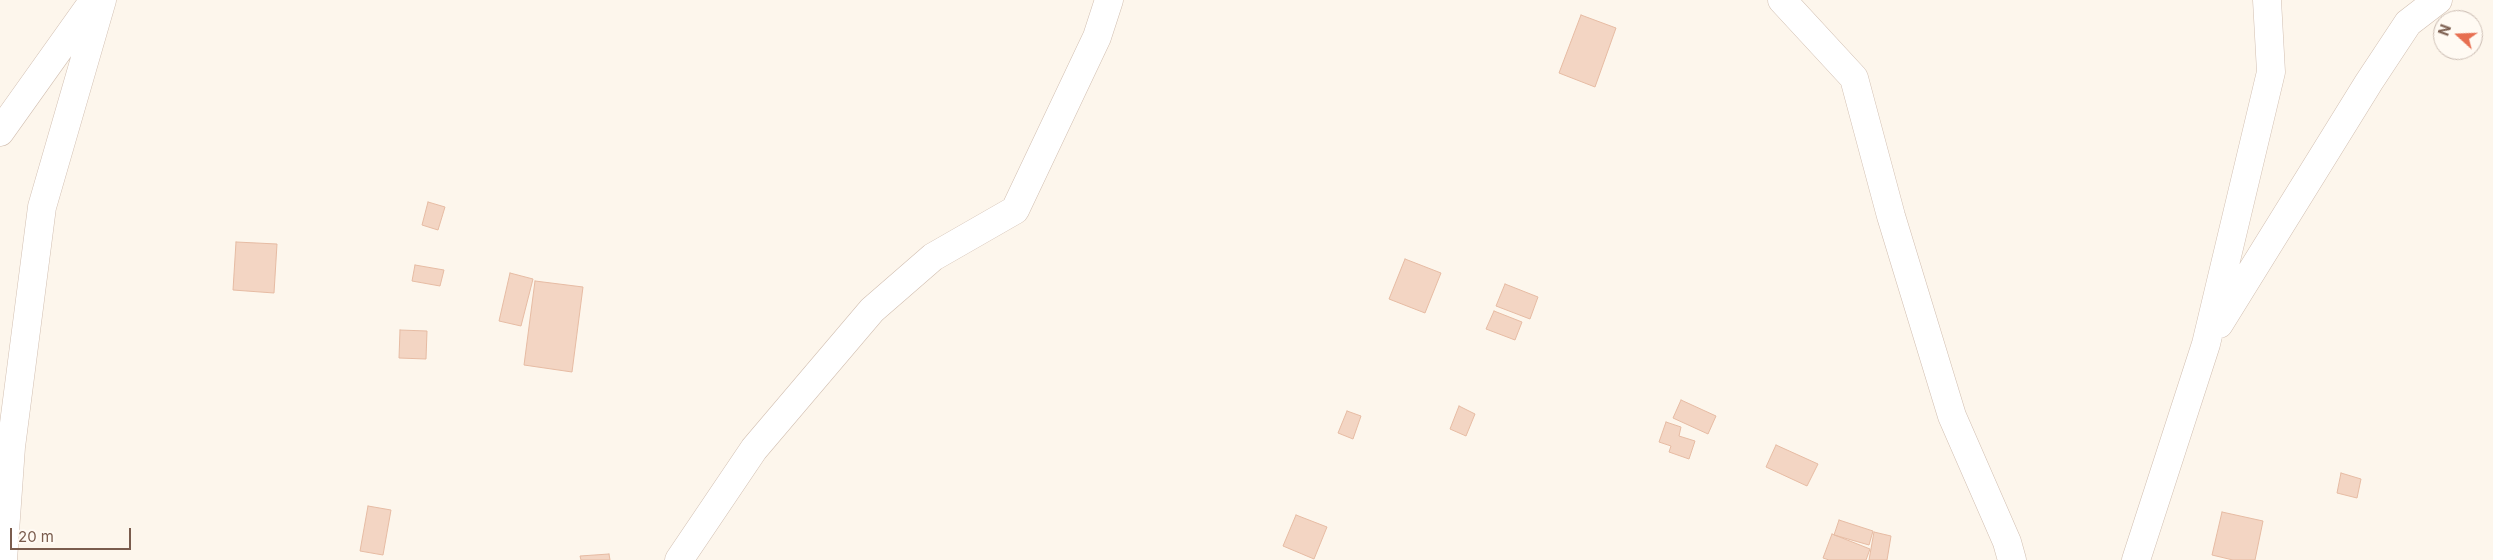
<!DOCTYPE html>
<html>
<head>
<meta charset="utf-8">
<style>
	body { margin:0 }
	#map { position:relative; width:2493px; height:560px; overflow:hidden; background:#fdf6ec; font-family:Inter,sans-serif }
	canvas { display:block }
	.north { position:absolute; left:2433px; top:10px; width:50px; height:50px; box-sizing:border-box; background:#fffaf3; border:1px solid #cabbb1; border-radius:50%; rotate:290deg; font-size:14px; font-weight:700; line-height:20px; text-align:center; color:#7a5c4d }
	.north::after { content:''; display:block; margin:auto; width:18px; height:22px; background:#e76f51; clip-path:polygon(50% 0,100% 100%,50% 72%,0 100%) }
	.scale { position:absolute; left:10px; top:528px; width:121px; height:22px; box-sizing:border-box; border:2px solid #7a5c4d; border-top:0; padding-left:6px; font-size:15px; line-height:18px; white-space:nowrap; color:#7a5c4d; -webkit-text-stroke:4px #fffaf3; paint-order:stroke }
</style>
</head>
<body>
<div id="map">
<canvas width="2493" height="560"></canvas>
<div class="north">N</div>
<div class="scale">20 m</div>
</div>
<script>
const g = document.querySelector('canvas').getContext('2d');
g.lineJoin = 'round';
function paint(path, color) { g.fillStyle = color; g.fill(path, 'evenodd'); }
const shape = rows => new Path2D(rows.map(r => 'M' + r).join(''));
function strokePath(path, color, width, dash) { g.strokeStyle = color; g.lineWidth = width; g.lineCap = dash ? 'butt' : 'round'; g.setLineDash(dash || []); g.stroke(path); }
const building = shape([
	[1581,15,1616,28,1595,87,1559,73,1581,15],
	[428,202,445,207,438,230,422,225,428,202],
	[236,242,277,244,274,293,233,290,236,242],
	[1405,259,1441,273,1425,313,1389,299,1405,259],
	[415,265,444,270,440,286,412,281,415,265],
	[510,273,533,279,521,326,499,321,510,273],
	[535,281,583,287,572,372,524,365,535,281],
	[1505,284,1538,297,1530,319,1496,306,1505,284],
	[1494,311,1522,322,1515,340,1486,329,1494,311],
	[400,330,427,331,426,359,399,358,400,330],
	[1681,400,1716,416,1708,434,1673,418,1681,400],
	[1459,406,1475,414,1466,436,1450,429,1459,406],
	[1347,411,1361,416,1353,439,1338,433,1347,411],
	[1666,422,1681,427,1679,436,1695,441,1689,459,1669,452,1671,446,1659,442,1666,422],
	[1776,445,1818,464,1807,486,1766,467,1776,445],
	[2341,473,2361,479,2357,498,2337,493,2341,473],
	[368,506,391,510,383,555,360,551,368,506],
	[2222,512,2263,521,2255,560,2233,560,2212,555,2222,512],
	[1296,515,1327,527,1314,559,1283,546,1296,515],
	[1839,520,1873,531,1869,545,1834,535,1839,520],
	[1874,532,1891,536,1887,560,1869,560,1874,532],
	[1832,534,1870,549,1866,560,1829,560,1823,558,1832,534],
	[609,554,610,560,581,560,580,556,609,554]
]);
const minor = shape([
	[1782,0,1854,78,1891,216,1952,416,2007,542,2012,560],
	[0,132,94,0],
	[2219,324,2369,82,2408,23,2438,0],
	[3,560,11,447,42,207,102,0],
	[679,560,754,449,872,310,933,257,1015,210,1097,37,1109,0],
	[2136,560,2206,344,2271,72,2267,0]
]);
paint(building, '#f3d5c3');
strokePath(building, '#e6bba3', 1);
strokePath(minor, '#d1beb0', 29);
strokePath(minor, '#fff', 28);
</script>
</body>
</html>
